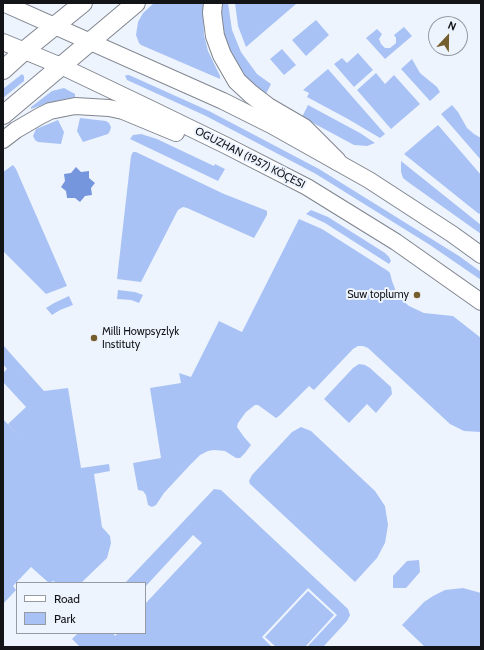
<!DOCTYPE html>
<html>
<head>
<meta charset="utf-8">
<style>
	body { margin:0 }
	#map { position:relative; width:484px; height:650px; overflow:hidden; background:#eef4fe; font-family:Cabin,sans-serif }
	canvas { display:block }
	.frame { position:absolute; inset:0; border:4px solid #121418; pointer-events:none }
	.legend { position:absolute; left:16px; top:582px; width:130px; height:52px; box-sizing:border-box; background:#eef4fe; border:1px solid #969aa2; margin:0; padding:5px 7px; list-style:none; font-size:12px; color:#121418 }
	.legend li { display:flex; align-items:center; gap:8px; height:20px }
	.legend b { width:20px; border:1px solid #969aa2 }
	.north { position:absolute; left:428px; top:16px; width:40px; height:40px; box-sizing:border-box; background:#eef4fe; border:1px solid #969aa2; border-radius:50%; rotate:22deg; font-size:11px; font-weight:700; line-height:16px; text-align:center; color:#121418 }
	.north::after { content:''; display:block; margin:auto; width:14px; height:18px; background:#755e2e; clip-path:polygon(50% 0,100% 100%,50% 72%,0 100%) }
</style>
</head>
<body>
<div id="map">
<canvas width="484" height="650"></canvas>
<div class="frame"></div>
<ul class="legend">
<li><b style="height:5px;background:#fff"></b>Road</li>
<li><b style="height:11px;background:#a9c2f5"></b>Park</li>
</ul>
<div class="north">N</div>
</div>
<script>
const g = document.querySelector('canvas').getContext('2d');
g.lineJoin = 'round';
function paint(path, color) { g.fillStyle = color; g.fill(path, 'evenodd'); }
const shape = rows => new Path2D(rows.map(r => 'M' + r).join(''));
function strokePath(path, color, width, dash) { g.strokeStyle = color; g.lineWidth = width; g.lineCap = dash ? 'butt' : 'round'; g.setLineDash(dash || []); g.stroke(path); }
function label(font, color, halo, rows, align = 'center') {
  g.font = font + ' Cabin,sans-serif'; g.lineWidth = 4; g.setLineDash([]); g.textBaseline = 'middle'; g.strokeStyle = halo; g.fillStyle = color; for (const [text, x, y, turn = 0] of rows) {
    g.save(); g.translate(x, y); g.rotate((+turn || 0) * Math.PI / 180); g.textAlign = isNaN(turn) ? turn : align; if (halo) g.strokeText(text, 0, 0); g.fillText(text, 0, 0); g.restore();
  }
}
const green = shape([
	[154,3,203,3,204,35,208,51,220,76,220,79,141,45,139,43,136,35,138,22,143,13],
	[222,3,228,3,232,30,241,52,257,74,271,84,265,96,255,89,235,66,222,29],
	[235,3,294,3,296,4,246,47,238,26],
	[316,20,329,35,306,56,292,40],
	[404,27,412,36,385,59,366,38,377,29,382,34,379,39,381,44,385,48,390,48,396,43,396,38,394,35],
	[282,49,296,65,284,75,270,59],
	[358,53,373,70,354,87,334,64,342,58,347,63],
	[412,59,420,73,437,87,440,92,430,101,401,69],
	[328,69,385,134,380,138,348,119,307,97,309,93,303,90],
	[376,73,385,84,394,75,420,104,391,129,357,90],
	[22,74,24,76,24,81,3,98,3,89],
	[127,75,129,75,209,111,319,169,459,256,481,272,481,280,430,245,316,174,206,116,127,80,125,76],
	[64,88,75,94,75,97,51,102,31,109,31,107,52,91],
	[308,105,360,133,375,143,367,146,354,145,302,117],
	[452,105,458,112,467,128,474,134,481,138,481,160,441,114],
	[80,118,106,121,109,123,111,127,110,131,108,134,83,142,77,131],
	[58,120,64,132,61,144,38,142,35,140,33,136,36,129],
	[438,125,481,175,481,212,479,214,404,154],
	[141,134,157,139,214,166,215,164,225,169,218,181,130,139,133,135],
	[133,152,136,152,224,194,265,210,267,211,267,215,254,238,187,208,183,207,178,210,141,282,117,279,131,156],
	[401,161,481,225,481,234,408,182,403,178,401,172],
	[13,165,16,169,67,286,46,294,3,251,3,172],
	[311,210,328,217,385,253,389,257,391,261,389,264,325,223,306,214],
	[299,219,322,229,388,271,390,273,392,281,397,294,402,300,409,306,424,313,453,316,481,338,481,432,464,431,450,424,368,348,363,346,358,346,353,349,314,390,309,386,279,416,276,418,258,405,255,405,246,412,238,423,237,427,244,437,251,445,245,453,240,458,236,458,225,451,214,450,208,451,200,455,190,465,164,493,156,505,152,507,148,505,146,495,143,491,138,490,133,463,161,458,150,388,181,383,179,373,191,377,219,321,242,332],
	[118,290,135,292,143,295,139,303,131,300,117,299],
	[69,296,73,305,60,310,52,315,46,308,54,303],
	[3,345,44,391,68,388,81,468,109,464,110,471,94,474,102,527,110,536,111,543,107,558,81,583,58,583,53,581,49,583,31,567,13,586,16,590,3,604,3,419,21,438,8,424,26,407,3,382,3,373,7,369,3,364],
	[359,364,365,365,370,368,391,387,392,394,376,413,367,404,349,423,324,399,353,368],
	[301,427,311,431,375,491,385,506,388,525,385,543,377,558,355,582,250,484,249,481,252,475,292,432],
	[214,489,221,490,348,609,350,615,347,621,323,647,307,647,337,615,308,588,262,637,272,647,80,647,72,639,78,633,113,633,115,636,118,633,145,633,145,604,202,543,193,535,145,587,145,583,125,583],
	[419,560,420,572,406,588,393,588,393,576,407,561],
	[463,588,481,593,481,647,425,647,402,625,424,602,433,596,445,590],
	[308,591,334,615,305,647,276,647,265,637]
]);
const water = shape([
	[76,167,81,172,89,171,89,178,95,183,91,188,92,195,85,196,80,202,75,198,67,198,66,191,61,187,65,181,64,174,71,173]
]);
const secondary = shape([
	[3,3,223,101,271,125,369,180,452,234,481,255],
	[3,42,61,66,149,108,225,145,307,187,396,242,481,302],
	[3,140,16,130,40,116,50,111,75,106,109,108,123,111,176,133]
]);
const primary = shape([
	[213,3,212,13,215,36,222,55,237,81,251,94,268,107,304,128,337,161],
	[3,70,25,50,83,3],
	[3,115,136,3]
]);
const markers = [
	[417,295,4,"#755e2e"],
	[94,338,4,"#755e2e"]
];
const streetNames = [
	["OGUZHAN (1957) KÖÇESI",250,158,27]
];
const poiNames = [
	["Suw toplumy",409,295],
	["Milli Howpsyzlyk",102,332,"left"],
	["Instituty",102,345,"left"]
];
paint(green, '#a9c2f5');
paint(water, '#7596dc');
strokePath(secondary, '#80858e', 18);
strokePath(primary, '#80858e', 20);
strokePath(secondary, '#fff', 16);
strokePath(primary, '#fff', 18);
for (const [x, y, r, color] of markers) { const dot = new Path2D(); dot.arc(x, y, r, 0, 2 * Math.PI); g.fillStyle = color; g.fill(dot); strokePath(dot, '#eef4fe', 1.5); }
label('11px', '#121418', '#eef4fe', streetNames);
label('11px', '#121418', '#eef4fe', poiNames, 'right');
</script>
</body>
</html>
